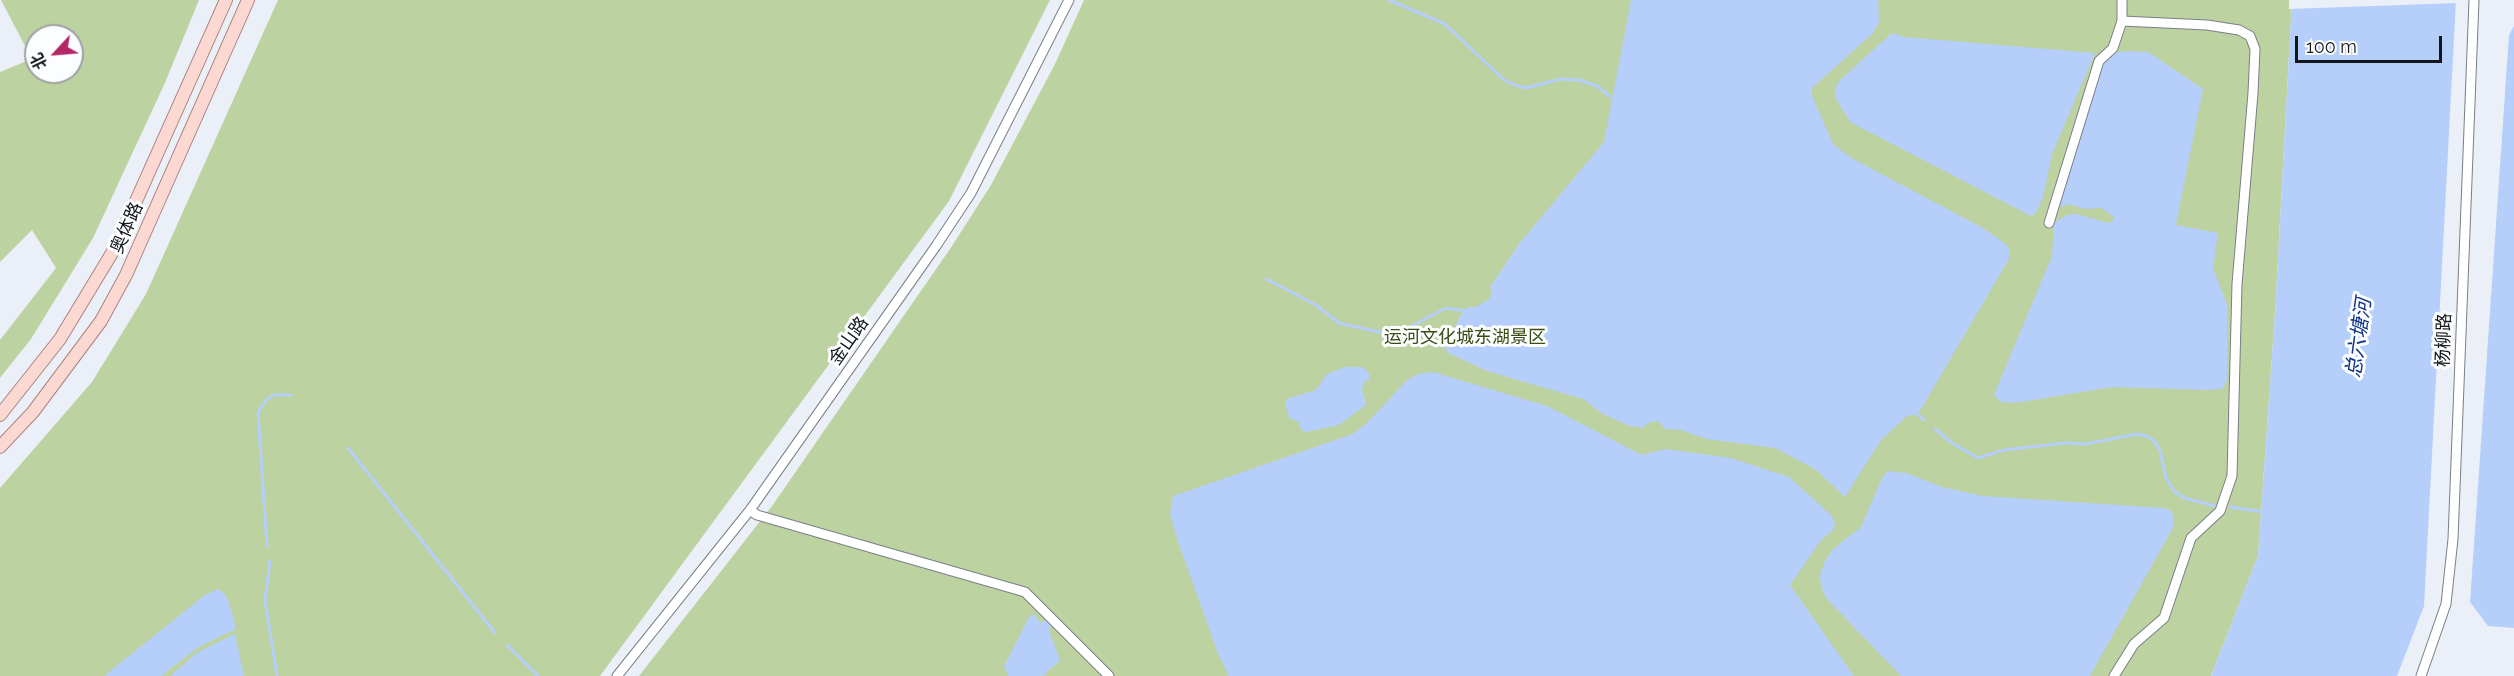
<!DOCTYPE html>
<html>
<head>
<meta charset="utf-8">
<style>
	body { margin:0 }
	#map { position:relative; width:2514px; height:676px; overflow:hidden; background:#ebf0f8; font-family:Raleway,"Noto Sans SC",sans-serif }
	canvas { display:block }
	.north { position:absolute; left:24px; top:24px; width:60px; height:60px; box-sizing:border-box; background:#fcfdff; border:2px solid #9fa1a3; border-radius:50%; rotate:244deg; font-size:16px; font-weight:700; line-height:24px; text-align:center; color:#141619 }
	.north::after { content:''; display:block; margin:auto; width:21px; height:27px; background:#b22866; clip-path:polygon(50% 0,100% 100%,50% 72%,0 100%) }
	.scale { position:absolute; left:2295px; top:36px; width:147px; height:27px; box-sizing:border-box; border:3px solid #141619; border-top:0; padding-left:8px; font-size:18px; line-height:21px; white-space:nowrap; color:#141619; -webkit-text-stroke:4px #fcfdff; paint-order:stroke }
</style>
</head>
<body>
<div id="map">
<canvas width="2514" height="676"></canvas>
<div class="north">北</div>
<div class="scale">100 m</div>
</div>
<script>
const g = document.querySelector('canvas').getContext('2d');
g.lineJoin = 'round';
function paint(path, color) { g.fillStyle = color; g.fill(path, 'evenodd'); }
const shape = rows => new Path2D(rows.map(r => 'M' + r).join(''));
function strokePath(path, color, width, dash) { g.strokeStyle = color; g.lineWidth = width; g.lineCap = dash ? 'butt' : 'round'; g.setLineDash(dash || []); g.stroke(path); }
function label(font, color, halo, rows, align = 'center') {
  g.font = font + ' Raleway,"Noto Sans SC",sans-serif'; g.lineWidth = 6; g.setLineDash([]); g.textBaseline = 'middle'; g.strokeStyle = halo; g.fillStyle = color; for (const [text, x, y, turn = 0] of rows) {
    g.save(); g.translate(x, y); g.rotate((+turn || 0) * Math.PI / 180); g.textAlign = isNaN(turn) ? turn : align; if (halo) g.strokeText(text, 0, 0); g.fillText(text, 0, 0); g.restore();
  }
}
const green = shape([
	[1,0,199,0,164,85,93,238,31,339,0,378,0,340,56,268,32,230,0,262,0,72,34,58,24,44],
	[36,36,72,36,72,72,36,72],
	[278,0,1050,0,949,201,600,676,0,676,0,488,92,382,146,294],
	[1084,0,2292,0,2275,313,2258,556,2211,676,639,676,772,506,952,246,991,185,1055,64]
]);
const water = shape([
	[1631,0,1878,0,1879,23,1872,34,1812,88,1812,96,1833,144,1853,159,1983,228,2007,245,2010,252,2009,259,1921,409,1917,414,1907,416,1881,440,1845,497,1815,469,1775,448,1706,439,1681,430,1665,429,1658,421,1648,423,1643,428,1630,426,1603,414,1583,399,1487,371,1448,353,1445,348,1460,316,1468,307,1476,307,1489,299,1492,293,1490,287,1519,244,1604,142],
	[2292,0,2456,0,2424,606,2397,676,2211,676,2258,556,2275,313],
	[2514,26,2514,628,2488,626,2470,602,2509,35],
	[1892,33,1904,37,2095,53,2052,154,2043,198,2036,213,2031,216,1850,122,1835,97,1835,88,1840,80],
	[2128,51,2148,52,2203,89,2176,225,2218,233,2213,269,2227,304,2227,381,2222,389,2207,390,2112,387,2015,403,2001,402,1994,395,2052,256,2054,223,2067,215,2077,214,2108,223,2114,220,2114,217,2101,208,2085,209,2069,204,2061,207,2056,202,2107,54],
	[1345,367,1362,367,1370,374,1369,380,1363,383,1362,391,1367,404,1339,425,1306,432,1301,430,1299,422,1289,418,1285,403,1287,399,1316,390,1327,374],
	[1433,372,1547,406,1642,455,1666,449,1731,458,1789,477,1832,516,1835,524,1833,530,1822,539,1790,585,1854,676,1229,676,1218,654,1177,539,1170,514,1173,496,1353,434,1368,422,1407,380,1418,374],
	[1888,471,1906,473,1942,487,1983,496,2164,508,2172,511,2174,526,2090,676,1901,676,1827,599,1821,587,1820,575,1824,563,1832,550,1861,527,1882,478],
	[218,589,224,593,229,602,236,629,197,648,161,676,104,676,205,595],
	[1034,614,1040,623,1047,620,1051,625,1049,631,1060,660,1043,676,1008,676,1004,666,1029,617],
	[235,634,244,676,170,676,198,652]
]);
const pier = shape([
	[2289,0,2459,0,2458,3,2289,9]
]);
const stream = shape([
	[1389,0,1445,24,1503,79,1515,85,1526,88,1561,79,1579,80,1597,86,1611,97],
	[1266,279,1316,305,1339,323,1384,333,1406,329,1446,308,1465,311],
	[1917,414,1924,420],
	[1935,429,1952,443,1978,458,2004,450,2065,443,2085,444,2137,434,2147,436,2155,441,2160,451,2166,478,2174,491,2184,498,2215,506],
	[348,448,495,633],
	[2230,507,2264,512],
	[267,546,258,412,267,399,274,395,291,395],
	[270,561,265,600,277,676],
	[507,645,538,676]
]);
const minor = shape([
	[2122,21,2122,0],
	[2049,223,2099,61,2113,48,2122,21,2207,25,2239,30,2250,36,2255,49,2253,93,2237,284,2232,476,2220,511,2191,538,2164,618,2134,644,2114,676],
	[750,510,757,515,1025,592,1109,676],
	[617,676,750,510,936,246,971,193,1069,0],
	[2421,676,2446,604,2453,539,2474,0]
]);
const major = shape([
	[0,415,60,339,115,248,226,0],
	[0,447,33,412,101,321,126,275,248,0]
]);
const streetNames = [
	["奥体路",127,228,-66],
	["杨柳路",2444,340,-88],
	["金山路",849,341,-55]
];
const parkNames = [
	["运河文化城东湖景区",1465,338]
];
const waterNames = [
	["总六塘河",2359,338,-82]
];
paint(green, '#bdd2a1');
paint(water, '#b6cefa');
paint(pier, '#ebf0f8');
strokePath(stream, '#b6cefa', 3);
strokePath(minor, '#7a7f86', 11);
strokePath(major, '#aa837e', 14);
strokePath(minor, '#fff', 9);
strokePath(major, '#fcd8d2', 12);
label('18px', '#141619', '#fcfdff', streetNames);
label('18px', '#394c12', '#fcfdff', parkNames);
label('italic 20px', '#113485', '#fcfdff', waterNames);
</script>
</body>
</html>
